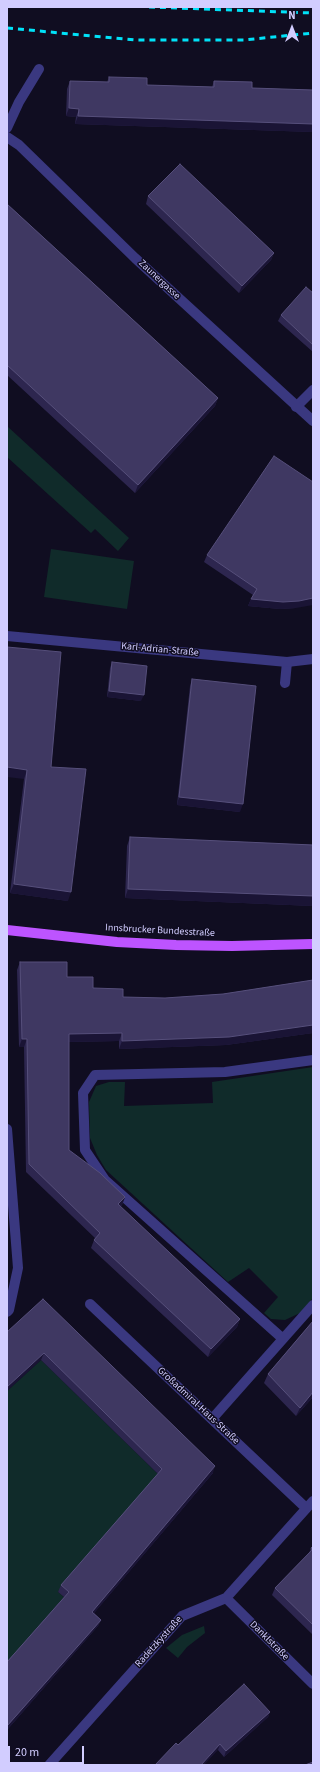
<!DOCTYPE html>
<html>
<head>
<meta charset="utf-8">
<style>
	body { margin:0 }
	#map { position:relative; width:320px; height:1772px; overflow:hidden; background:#100d21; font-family:"Source Sans 3",sans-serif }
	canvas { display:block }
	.frame { position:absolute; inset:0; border:8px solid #d2cdff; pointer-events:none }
	.north { position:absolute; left:272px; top:8px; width:40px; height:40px; -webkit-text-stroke:3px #100d21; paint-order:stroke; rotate:0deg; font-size:11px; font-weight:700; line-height:16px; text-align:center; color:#d2cdff }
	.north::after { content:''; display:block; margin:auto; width:14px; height:18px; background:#d2cdff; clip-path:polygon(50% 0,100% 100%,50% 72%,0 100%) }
	.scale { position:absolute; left:8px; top:1746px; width:76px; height:18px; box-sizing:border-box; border:2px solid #d2cdff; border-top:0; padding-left:5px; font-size:12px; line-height:14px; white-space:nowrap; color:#d2cdff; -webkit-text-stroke:3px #100d21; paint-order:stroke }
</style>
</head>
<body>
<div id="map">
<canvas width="320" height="1772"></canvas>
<div class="frame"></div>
<div class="north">N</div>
<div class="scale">20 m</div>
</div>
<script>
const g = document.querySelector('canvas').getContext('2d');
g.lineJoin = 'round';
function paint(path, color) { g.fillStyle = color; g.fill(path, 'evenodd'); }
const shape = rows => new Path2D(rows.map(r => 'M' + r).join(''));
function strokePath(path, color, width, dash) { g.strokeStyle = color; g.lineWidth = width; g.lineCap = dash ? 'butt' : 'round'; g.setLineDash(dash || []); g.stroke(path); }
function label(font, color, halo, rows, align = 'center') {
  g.font = font + ' "Source Sans 3",sans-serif'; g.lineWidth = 3; g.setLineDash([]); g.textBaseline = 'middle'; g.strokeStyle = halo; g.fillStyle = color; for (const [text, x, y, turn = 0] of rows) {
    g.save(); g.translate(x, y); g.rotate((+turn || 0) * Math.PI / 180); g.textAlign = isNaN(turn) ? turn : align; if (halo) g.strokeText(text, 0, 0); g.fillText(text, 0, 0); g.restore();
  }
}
const green = shape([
	[7,426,129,538,118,551,95,529,91,533,7,457],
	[51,549,134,561,127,609,44,597],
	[313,1067,313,1298,300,1313,285,1320,271,1319,264,1313,278,1297,249,1268,228,1282,106,1170,97,1155,90,1138,89,1102,96,1086,109,1082,125,1082,124,1106,213,1103,212,1082],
	[41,1360,160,1476,58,1592,66,1599,7,1666,7,1391],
	[204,1626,205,1633,187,1647,178,1658,166,1648,182,1635]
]);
const lane = shape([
	[7,128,19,102,39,69],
	[296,407,313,390],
	[285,683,287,662],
	[282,1338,105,1180,85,1150,83,1093,95,1075,225,1072,313,1060],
	[212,1419,313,1305]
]);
const street = shape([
	[7,137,19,145,135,258,313,421],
	[7,636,287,662,313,659],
	[7,1129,18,1268,9,1310,7,1312],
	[90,1304,306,1508],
	[226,1598,313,1684],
	[49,1765,182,1616,226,1598,313,1501]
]);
const primary = shape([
	[7,930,117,942,176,945,232,946,313,944]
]);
const rail = shape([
	[149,7,313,13],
	[7,28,135,40,244,40,313,33]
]);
const wall = shape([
	[109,77,147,85,212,87,214,81,252,88,313,90,313,132,75,124,76,117,66,116,67,89,70,81,107,82],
	[148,196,274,253,271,260,239,293,146,204],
	[7,204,218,398,215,406,135,493,7,375],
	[313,293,313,352,278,321,281,315],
	[207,555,296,608,280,609,248,606,251,599,253,595,204,562],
	[7,647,51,767,68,901,10,893,24,779],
	[112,662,141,701,107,697,110,668],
	[192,679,240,812,177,805,190,686],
	[130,837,313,845,313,906,125,898,127,846],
	[20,962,67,977,93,988,123,997,165,998,223,994,313,980,313,1033,226,1045,119,1049,119,1041,69,1042,69,1150,125,1197,122,1205,120,1207,240,1319,237,1327,208,1357,91,1248,94,1240,95,1238,26,1172,24,1047,19,1047,17,970],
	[43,1299,213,1473,94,1613,101,1620,98,1626,7,1730,7,1662,64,1597,58,1592,61,1585,158,1474,41,1360],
	[313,1321,313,1397,296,1416,264,1383,268,1374],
	[313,1546,313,1635,272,1595,275,1588,309,1553,311,1548],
	[270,1712,268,1717,224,1757,218,1750,178,1745]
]);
const shadedWall = shape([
	[69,108,79,109,76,117,66,116],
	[78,116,313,124,313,132,75,124],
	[274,253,271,260,239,293,242,286],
	[218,398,215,406,135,493,138,485],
	[313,598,313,605,296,608,280,609,248,606,251,599],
	[109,691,144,695,141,701,107,697],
	[7,767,27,770,24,779,7,777],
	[179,797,243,804,240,812,177,805],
	[14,884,71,892,68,901,10,893],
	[128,889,313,896,313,906,125,898],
	[313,1025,313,1033,226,1045,119,1049,122,1041],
	[122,1033,119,1041,66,1042,69,1034],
	[22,1039,27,1039,24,1047,19,1047],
	[125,1197,122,1205,115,1212,118,1204],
	[240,1319,237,1327,208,1357,211,1349],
	[44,1353,41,1360,7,1391,7,1387],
	[313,1392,313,1397,296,1416,300,1408],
	[215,1466,213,1473,89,1619,92,1612],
	[101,1620,98,1626,7,1730,7,1726],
	[270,1712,268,1717,224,1757,226,1751],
	[220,1744,218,1750,204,1765,201,1765]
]);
const building = shape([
	[109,77,147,78,147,85,214,87,214,81,252,82,252,88,313,90,313,124,78,116,79,109,69,108,70,81,109,82,109,77],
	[180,164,274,253,242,286,148,196,180,164],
	[7,204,218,398,138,485,7,365,7,204],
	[306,287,313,293,313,345,281,315,306,287],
	[274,456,313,482,313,598,299,601,283,602,251,599,257,589,207,555,274,456],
	[7,647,61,652,51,767,86,769,71,892,14,884,27,770,7,767,7,647],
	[112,662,147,666,144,695,109,691,112,662],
	[192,679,256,686,243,804,179,797,192,679],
	[130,837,313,845,313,896,128,889,130,837],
	[20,962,67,962,67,977,93,977,93,988,123,989,123,997,165,998,223,994,313,980,313,1025,229,1037,122,1041,122,1033,69,1034,69,1150,100,1173,125,1197,118,1204,240,1319,211,1349,94,1240,100,1233,29,1164,27,1039,22,1039,20,962],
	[43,1299,215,1466,92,1612,101,1620,7,1726,7,1662,69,1592,61,1585,162,1469,44,1353,7,1387,7,1332,43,1299],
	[313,1321,313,1392,300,1408,268,1374,313,1321],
	[313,1546,313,1625,275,1588,312,1550,311,1548,313,1546],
	[244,1684,270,1712,226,1751,220,1744,201,1765,155,1765,176,1743,178,1745,244,1684],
	[313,1762,313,1765,305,1765,313,1762]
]);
const streetNames = [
	["Zaunergasse",159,280,43],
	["Karl-Adrian-Straße",160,650,5],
	["Innsbrucker Bundesstraße",160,931,3],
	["Großadmiral-Haus-Straße",198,1406,43],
	["Danklstraße",269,1641,45],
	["Radetzkystraße",159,1642,-48]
];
paint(green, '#102b2a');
strokePath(lane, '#3a3880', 10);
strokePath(street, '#3a3880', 10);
strokePath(primary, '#bd54ff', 10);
strokePath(rail, '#00e2f8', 3, [6, 5]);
paint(wall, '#2d264f');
paint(shadedWall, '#1a1435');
paint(building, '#3f3862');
strokePath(building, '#564f7b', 1);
label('10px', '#d2cdff', '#100d21', streetNames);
</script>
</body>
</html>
